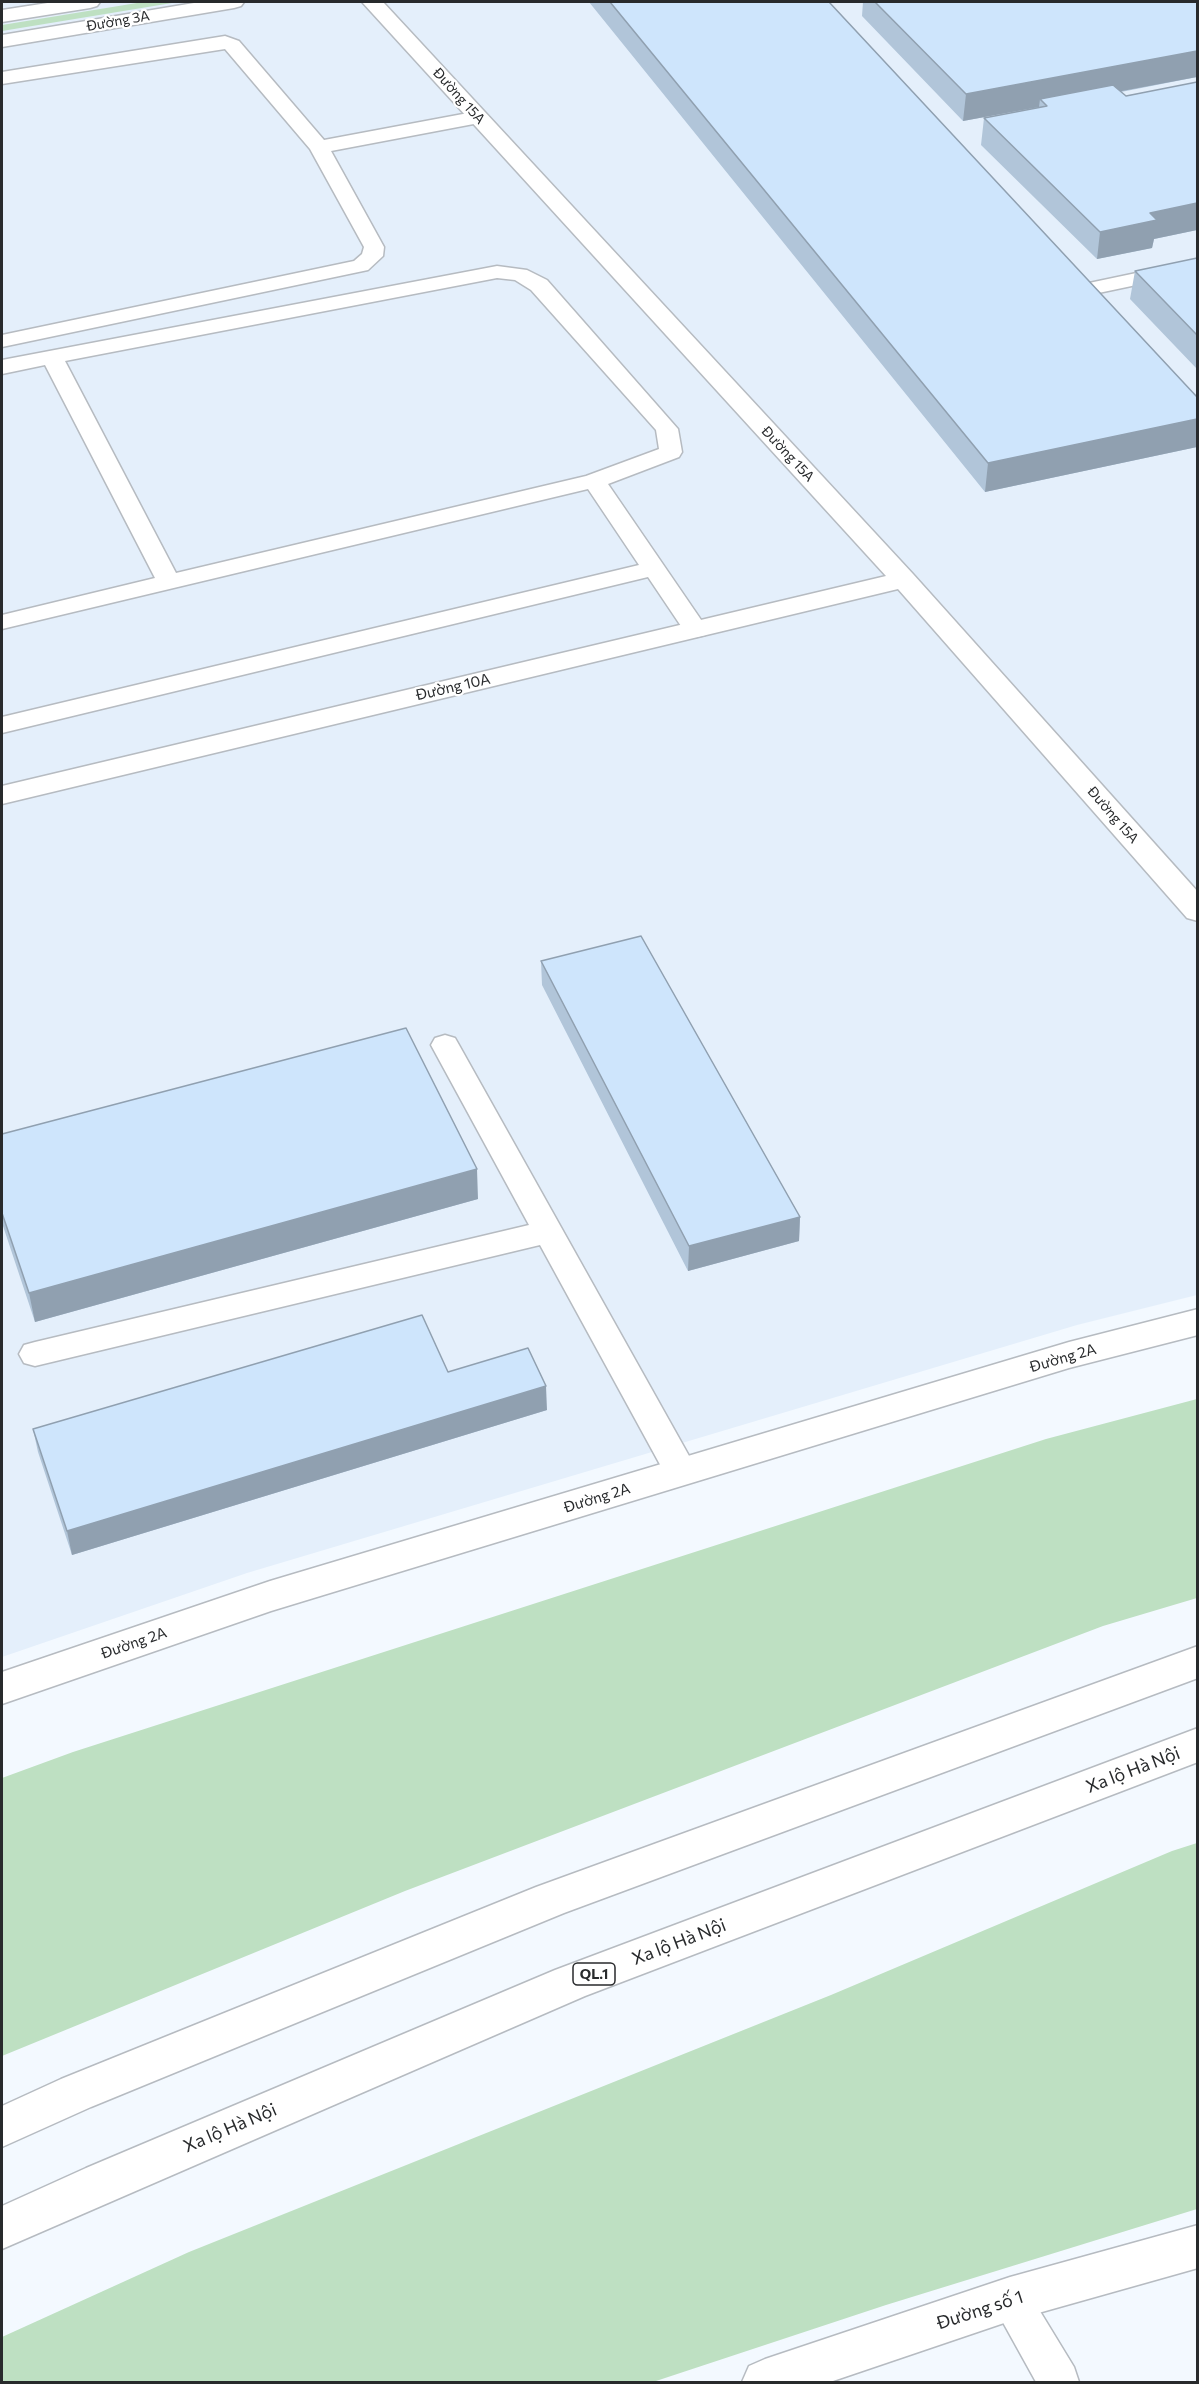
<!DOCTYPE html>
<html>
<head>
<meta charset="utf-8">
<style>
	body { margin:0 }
	#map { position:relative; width:1199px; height:2384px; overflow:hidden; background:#f3f9ff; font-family:Commissioner,sans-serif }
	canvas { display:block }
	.frame { position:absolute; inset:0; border:3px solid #282a2c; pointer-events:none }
</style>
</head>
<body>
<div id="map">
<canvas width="1199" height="2384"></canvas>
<div class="frame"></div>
</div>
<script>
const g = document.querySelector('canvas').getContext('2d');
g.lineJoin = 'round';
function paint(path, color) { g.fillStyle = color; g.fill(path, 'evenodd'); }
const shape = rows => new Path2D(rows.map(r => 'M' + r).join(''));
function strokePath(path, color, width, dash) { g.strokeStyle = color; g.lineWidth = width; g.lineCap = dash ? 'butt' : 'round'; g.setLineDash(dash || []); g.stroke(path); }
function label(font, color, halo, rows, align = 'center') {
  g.font = font + ' Commissioner,sans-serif'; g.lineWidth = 4.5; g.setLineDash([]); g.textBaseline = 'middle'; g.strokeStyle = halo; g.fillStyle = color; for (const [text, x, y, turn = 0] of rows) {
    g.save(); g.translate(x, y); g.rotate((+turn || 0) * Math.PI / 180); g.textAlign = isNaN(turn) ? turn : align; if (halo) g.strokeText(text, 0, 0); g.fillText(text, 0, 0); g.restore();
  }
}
const built = shape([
	[2,2,1197,2,1197,1295,1077,1325,247,1573,2,1657]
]);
const green = shape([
	[143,2,178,2,2,31,2,25],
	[1197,1399,1197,1598,1103,1626,405,1891,2,2056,2,1778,73,1752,1046,1439],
	[1197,1843,1197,2209,886,2305,653,2382,2,2382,2,2337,189,2252,831,1995,1172,1851]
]);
const service = shape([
	[225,36,239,41,324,140,479,111,489,117,479,123,331,151,384,247,383,256,368,270,2,347,2,335,354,261,362,254,364,247,310,149,225,49,2,84,2,72,225,36],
	[1198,260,1198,272,1089,295,1081,294,1078,289,1081,284,1089,283,1198,260],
	[497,266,527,270,547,280,678,429,682,452,679,457,608,484,708,630,705,635,696,637,687,635,648,577,2,733,2,717,639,565,588,489,2,629,2,615,155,578,45,365,2,374,2,360,497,266],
	[497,278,515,280,531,290,656,430,659,449,586,476,176,573,65,361,497,278],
	[445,1035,455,1038,459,1045,693,1463,697,1472,693,1481,681,1485,669,1481,540,1245,35,1366,24,1363,19,1354,24,1345,35,1342,529,1225,431,1045,435,1038,445,1035],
	[1010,2279,1024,2285,1074,2367,1079,2382,1036,2382,990,2299,996,2285,1010,2279]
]);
const minor = shape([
	[362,2,383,2,913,574,1198,892,1198,921,1187,918,898,589,2,804,2,786,886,576,362,2],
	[1198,2225,1198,2268,1010,2321,830,2382,742,2382,749,2366,765,2359,1010,2277,1198,2225]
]);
const tertiary = shape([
	[54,2,100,2,97,6,90,8,2,22,2,10,54,2],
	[200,2,244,2,241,6,234,8,2,47,2,35,200,2],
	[1198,1309,1198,1335,1069,1368,271,1611,2,1704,2,1672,270,1581,1069,1342,1198,1309]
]);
const trunk = shape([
	[1198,1646,1198,1678,564,1913,91,2107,2,2147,2,2106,61,2079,536,1887,1198,1646],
	[1198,1728,1198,1762,585,1996,2,2249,2,2206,86,2168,555,1970,1198,1728]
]);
const wall = shape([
	[589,2,829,2,1197,397,1197,447,985,492],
	[863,2,1197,2,1197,77,1121,92,1126,96,1197,82,1197,230,1154,239,1152,248,1097,259,981,145,984,118,1039,107,963,121,862,16],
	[1197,258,1197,369,1130,299,1135,271],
	[541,961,800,1217,799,1241,688,1271,542,985],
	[2,1134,478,1199,35,1322,2,1223],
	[448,1372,547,1410,72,1555,38,1452,33,1429]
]);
const shadedWall = shape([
	[1197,51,1197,77,1047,105,1040,99,1039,107,963,121,966,94],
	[1197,203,1197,230,1154,239,1152,248,1097,259,1100,232,1150,213],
	[1197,419,1197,447,985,492,988,463],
	[477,1169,478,1199,35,1322,29,1293],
	[800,1217,799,1241,688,1271,689,1246],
	[546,1386,547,1410,72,1555,67,1531]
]);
const building = shape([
	[610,2,829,2,1197,397,1197,419,988,463,610,2],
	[875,2,1197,2,1197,51,966,94,875,2],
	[1197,82,1197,203,1150,213,1157,220,1100,232,984,118,1047,106,1040,99,1113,85,1126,96,1197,82],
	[1197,258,1197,335,1135,271,1197,258],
	[641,936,800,1217,689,1246,541,961,641,936],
	[406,1028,477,1169,29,1293,2,1213,2,1134,406,1028],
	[422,1315,448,1372,528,1348,546,1386,67,1531,33,1429,422,1315]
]);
const farStreetnames = [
	["Đường 3A",118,21,-10],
	["Đường 15A",459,96,48],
	["Đường 15A",788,454,47],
	["Đường 15A",1113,815,49]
];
const shields = [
	[594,1974,42]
];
const shieldNames = [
	["QL.1",594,1974]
];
const streetNames = [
	["Đường 10A",453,687,-13],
	["Đường 2A",1063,1358,-16],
	["Đường 2A",597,1498,-17],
	["Đường 2A",134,1643,-19]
];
const nearStreetnames = [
	["Xa lộ Hà Nội",1133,1770,-21],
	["Xa lộ Hà Nội",679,1942,-21],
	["Xa lộ Hà Nội",230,2128,-23],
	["Đường số 1",980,2310,-18]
];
paint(built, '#e4effb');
paint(green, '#bee0c2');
strokePath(service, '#b6bbc1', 3);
strokePath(minor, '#b6bbc1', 3);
strokePath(tertiary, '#b6bbc1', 3);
strokePath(trunk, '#b6bbc1', 3);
paint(service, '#fff');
paint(minor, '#fff');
paint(tertiary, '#fff');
paint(trunk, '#fff');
paint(wall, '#b1c5d9');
paint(shadedWall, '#90a0b0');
paint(building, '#cee5fc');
strokePath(building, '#90a0b0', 1.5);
label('14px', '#282a2c', '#fff', farStreetnames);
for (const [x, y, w] of shields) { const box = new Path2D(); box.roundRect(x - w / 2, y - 11, w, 22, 4.5); g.fillStyle = '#fff'; g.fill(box); strokePath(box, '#282a2c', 1.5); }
label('bold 14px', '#282a2c', null, shieldNames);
label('15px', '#282a2c', '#fff', streetNames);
label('18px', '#282a2c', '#fff', nearStreetnames);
</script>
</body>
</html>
